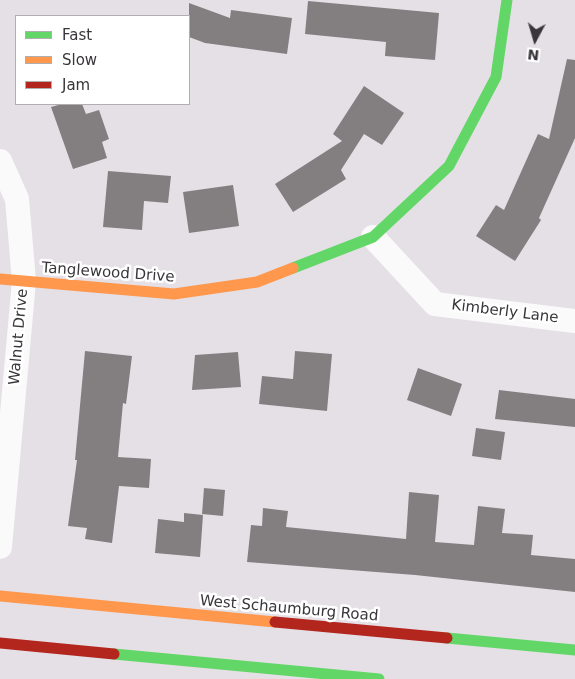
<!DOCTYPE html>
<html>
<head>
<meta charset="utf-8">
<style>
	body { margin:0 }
	#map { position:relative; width:575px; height:679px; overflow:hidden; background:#e5e0e6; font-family:"DejaVu Sans",sans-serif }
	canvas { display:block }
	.legend { position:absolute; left:15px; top:15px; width:175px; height:90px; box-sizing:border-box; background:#fff; border:1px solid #b0afb0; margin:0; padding:6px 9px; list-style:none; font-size:15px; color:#39363a }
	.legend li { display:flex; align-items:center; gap:10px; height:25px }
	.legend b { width:25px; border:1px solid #b0afb0 }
	.north { position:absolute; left:510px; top:15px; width:50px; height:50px; -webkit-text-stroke:4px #fff; paint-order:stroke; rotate:186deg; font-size:14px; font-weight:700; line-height:20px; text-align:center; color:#39363a }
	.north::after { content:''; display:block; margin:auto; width:18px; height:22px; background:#39363a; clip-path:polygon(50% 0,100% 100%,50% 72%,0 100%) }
</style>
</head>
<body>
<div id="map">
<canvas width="575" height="679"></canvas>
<ul class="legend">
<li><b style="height:6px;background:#63d668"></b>Fast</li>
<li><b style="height:6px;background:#ff974d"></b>Slow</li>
<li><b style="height:6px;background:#b3261e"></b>Jam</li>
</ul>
<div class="north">N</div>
</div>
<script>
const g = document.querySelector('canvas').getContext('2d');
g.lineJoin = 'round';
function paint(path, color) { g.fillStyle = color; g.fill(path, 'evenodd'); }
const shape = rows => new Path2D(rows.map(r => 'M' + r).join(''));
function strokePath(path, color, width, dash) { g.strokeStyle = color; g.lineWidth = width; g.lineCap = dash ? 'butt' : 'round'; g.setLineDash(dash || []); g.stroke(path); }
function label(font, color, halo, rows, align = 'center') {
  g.font = font + ' "DejaVu Sans",sans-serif'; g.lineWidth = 5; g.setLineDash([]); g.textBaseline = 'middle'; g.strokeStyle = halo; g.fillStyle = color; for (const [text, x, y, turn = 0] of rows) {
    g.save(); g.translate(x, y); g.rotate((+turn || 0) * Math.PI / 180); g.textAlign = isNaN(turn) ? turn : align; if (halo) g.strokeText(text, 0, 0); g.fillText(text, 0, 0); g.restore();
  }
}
const building = shape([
	[308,1,439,13,435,60,385,56,386,42,305,34],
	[189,3,230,18,231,10,292,18,287,54,205,43,189,37],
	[567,59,575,60,575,138,539,218,541,220,515,261,476,236,496,205,504,210,538,134,549,139],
	[364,86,404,113,382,145,364,134,341,170,346,179,293,212,275,184,342,141,333,134],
	[62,104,82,104,86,114,99,110,109,139,102,142,107,158,73,169,51,107],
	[108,171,171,176,168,203,144,201,142,230,103,227],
	[233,185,239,226,189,233,183,192],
	[85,351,132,356,126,404,123,403,118,457,151,459,149,488,119,486,112,543,85,539,87,528,68,526,77,460,75,460],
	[295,351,332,354,327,411,259,404,262,376,293,379],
	[238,352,241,387,192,390,195,355],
	[418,368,462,384,451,416,407,400],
	[499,390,575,399,575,427,495,419],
	[476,428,505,432,501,460,472,456],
	[204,488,225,490,223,516,202,514],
	[409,492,439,495,435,542,474,545,478,506,505,509,502,533,533,535,531,555,575,559,575,592,415,575,247,562,251,525,262,526,263,508,288,511,286,527,406,539],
	[184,513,203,515,200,557,155,553,158,519,184,522]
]);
const street = shape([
	[0,161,17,199,24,281,0,547],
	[373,237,435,304,575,321]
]);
const fast = shape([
	[293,268,373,237,449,166,496,77,507,0],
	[447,638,575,650],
	[114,654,379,679]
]);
const slow = shape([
	[0,279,174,294,257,282,293,268],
	[0,596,275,622]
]);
const jam = shape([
	[275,622,447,638],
	[0,643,114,654]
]);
const streetNames = [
	["Tanglewood Drive",108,273,4],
	["Kimberly Lane",505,312,7],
	["Walnut Drive",19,337,-85],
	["West Schaumburg Road",289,609,5]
];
paint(building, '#837f80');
strokePath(street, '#fbfafb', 24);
strokePath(fast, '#63d668', 11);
strokePath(slow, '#ff974d', 11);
strokePath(jam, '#b3261e', 11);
label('15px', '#39363a', '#fff', streetNames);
</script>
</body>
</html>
